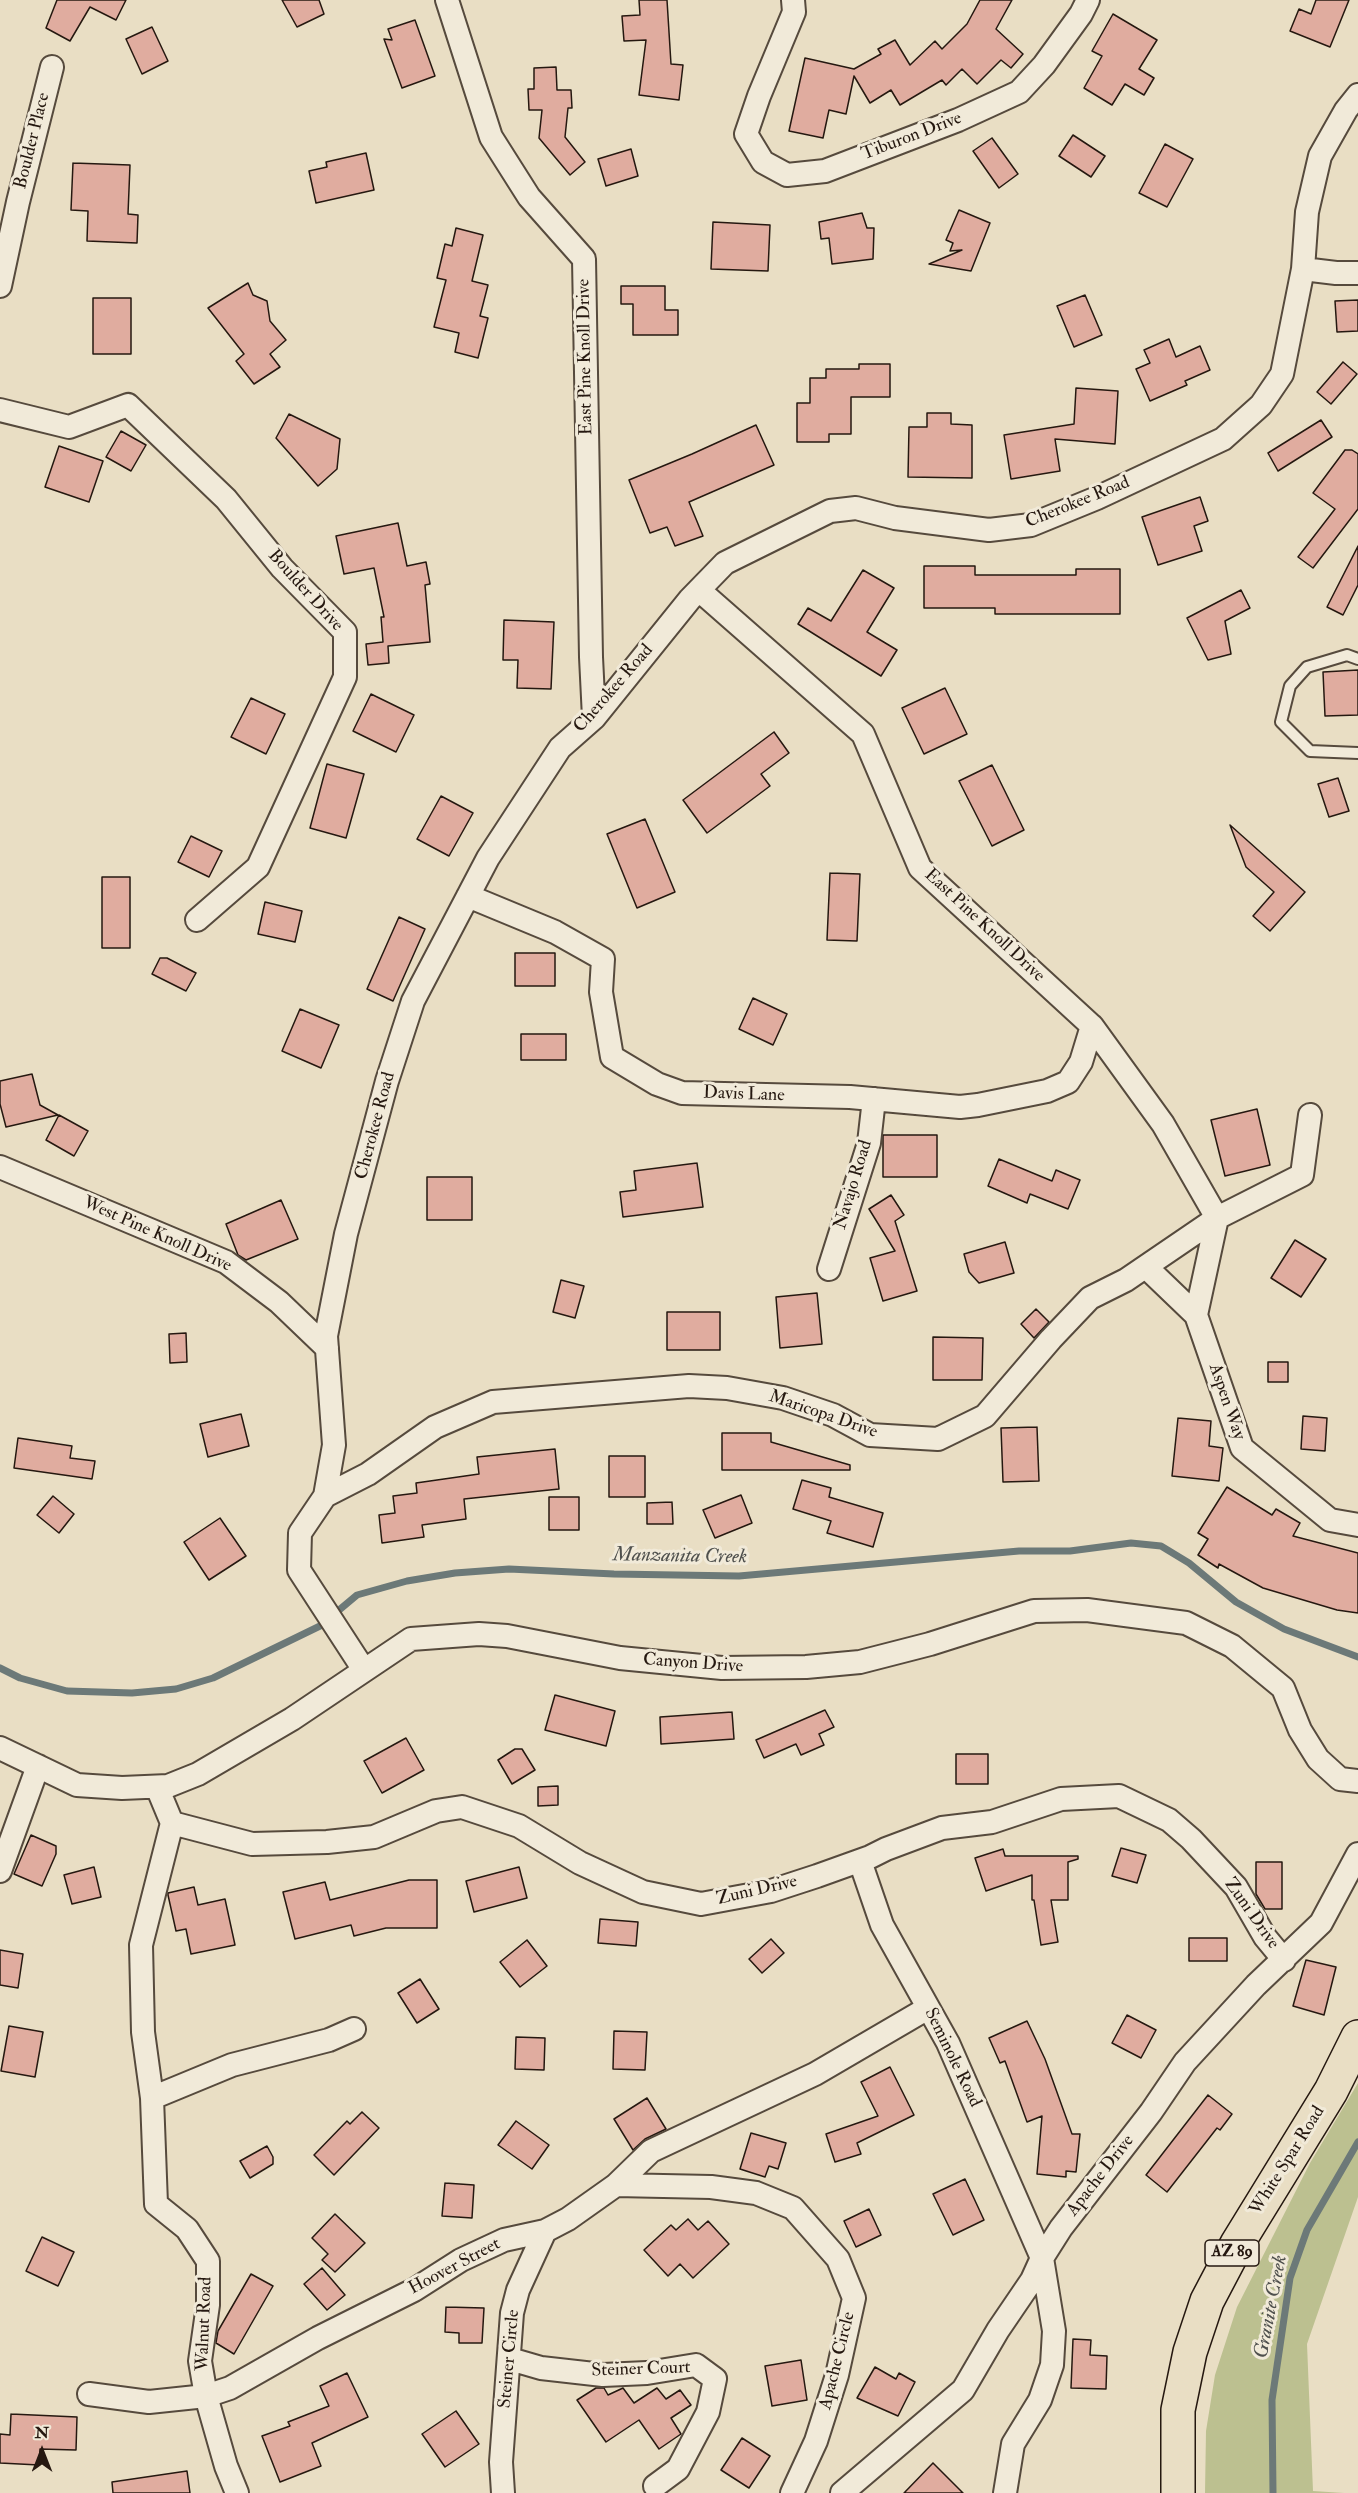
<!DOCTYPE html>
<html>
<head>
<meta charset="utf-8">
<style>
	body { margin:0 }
	#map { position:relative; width:1358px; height:2493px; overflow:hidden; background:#e9dec4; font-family:"IM FELL Double Pica",serif }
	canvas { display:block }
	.north { position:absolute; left:12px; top:2421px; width:60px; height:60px; -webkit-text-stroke:4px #f1ead9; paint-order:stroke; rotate:0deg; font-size:16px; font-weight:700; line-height:24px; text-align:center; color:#251810 }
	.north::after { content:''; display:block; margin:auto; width:21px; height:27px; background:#251810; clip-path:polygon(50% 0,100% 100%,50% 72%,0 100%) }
</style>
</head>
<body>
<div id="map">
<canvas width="1358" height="2493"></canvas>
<div class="north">N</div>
</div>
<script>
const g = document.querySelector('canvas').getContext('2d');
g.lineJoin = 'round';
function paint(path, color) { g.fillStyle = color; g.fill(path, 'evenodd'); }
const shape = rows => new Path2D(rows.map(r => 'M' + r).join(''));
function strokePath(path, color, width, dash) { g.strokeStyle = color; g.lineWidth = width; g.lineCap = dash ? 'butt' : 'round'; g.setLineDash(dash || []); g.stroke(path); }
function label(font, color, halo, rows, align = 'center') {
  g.font = font + ' "IM FELL Double Pica",serif'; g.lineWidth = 6; g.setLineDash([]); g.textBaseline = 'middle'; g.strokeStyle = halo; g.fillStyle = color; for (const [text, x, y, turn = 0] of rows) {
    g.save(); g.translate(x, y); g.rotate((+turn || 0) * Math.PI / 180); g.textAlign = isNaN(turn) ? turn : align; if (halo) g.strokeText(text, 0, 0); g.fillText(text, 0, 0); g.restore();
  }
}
const green = shape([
	[1358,2083,1358,2197,1307,2344,1313,2491,1344,2493,1205,2493,1206,2431,1215,2375,1237,2307,1310,2163]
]);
const stream = shape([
	[0,1668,20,1678,67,1691,132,1693,176,1689,213,1678,320,1626,357,1595,407,1581,455,1573,509,1569,614,1574,739,1576,1019,1551,1070,1551,1131,1543,1161,1546,1189,1563,1236,1602,1284,1629,1358,1657],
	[1273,2493,1272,2400,1290,2278,1307,2230,1358,2142]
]);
const building = shape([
	[57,0,126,0,116,20,90,7,70,41,46,28,57,0],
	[282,0,319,0,324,14,297,27,282,0],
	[639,0,667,0,671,64,683,65,679,100,639,95,646,40,624,41,622,16,640,15,639,0],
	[980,0,1012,0,996,29,1023,54,1011,68,1001,60,977,84,962,69,946,85,942,80,900,105,891,90,870,103,854,76,846,114,829,110,823,138,789,131,805,58,854,69,881,54,878,49,895,40,910,65,935,41,942,49,967,24,980,0],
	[1316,0,1349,0,1330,47,1290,31,1299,9,1311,14,1316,0],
	[1113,14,1157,40,1139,69,1154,78,1144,95,1125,84,1112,105,1084,88,1102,56,1092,51,1113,14],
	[415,20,435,76,402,88,384,39,392,40,388,29,415,20],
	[152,27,168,61,142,74,126,39,152,27],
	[556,67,557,90,571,90,572,108,568,108,565,137,585,162,570,175,539,138,542,110,529,110,528,89,534,89,534,68,556,67],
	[1073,135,1105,156,1091,177,1059,156,1073,135],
	[992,138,1018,174,999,188,973,151,992,138],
	[1165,144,1193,159,1167,207,1139,193,1165,144],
	[631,149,638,176,606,186,598,159,631,149],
	[366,153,374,190,316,203,309,171,327,167,326,162,366,153],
	[73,163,130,165,128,214,138,215,137,243,87,241,88,211,71,210,73,163],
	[959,210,990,223,971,271,929,264,962,250,950,251,953,243,946,240,959,210],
	[862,213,867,228,874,228,873,259,832,264,829,238,821,239,819,222,862,213],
	[713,222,770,225,768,271,711,269,713,222],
	[456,228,483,235,472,281,488,285,480,316,488,318,478,358,455,352,459,333,434,327,446,280,437,278,445,244,452,246,456,228],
	[248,283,253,295,267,301,270,321,286,340,270,354,280,367,254,384,236,361,244,354,208,308,248,283],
	[621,286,665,286,665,310,678,310,678,335,633,335,633,304,621,304,621,286],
	[1085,295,1102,335,1074,347,1057,306,1085,295],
	[93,298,131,298,131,354,93,354,93,298],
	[1358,300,1358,331,1337,332,1335,301,1358,300],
	[1169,339,1176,357,1200,346,1210,370,1185,381,1187,385,1150,401,1136,369,1150,363,1144,350,1169,339],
	[1343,362,1357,374,1331,404,1317,392,1343,362],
	[859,364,890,364,890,397,851,397,851,434,829,434,829,442,797,442,797,403,810,403,810,378,826,378,826,369,859,369,859,364],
	[1076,388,1118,391,1115,444,1055,439,1060,471,1011,479,1004,435,1074,424,1076,388],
	[927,413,951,413,951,424,972,425,972,478,908,477,909,427,927,427,927,413],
	[289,414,340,439,337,469,318,486,276,438,289,414],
	[1321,420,1332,437,1278,471,1268,453,1321,420],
	[756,425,774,465,689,502,703,536,675,546,667,527,650,533,629,480,692,454,756,425],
	[121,431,146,445,131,471,106,457,121,431],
	[59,446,103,461,89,502,45,487,59,446],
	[1345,450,1352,450,1358,454,1358,509,1313,568,1298,557,1335,509,1313,493,1345,450],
	[1200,497,1208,521,1194,526,1202,551,1158,565,1142,517,1200,497],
	[398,523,407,566,426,562,430,584,425,585,430,642,388,646,389,663,368,665,366,644,383,642,381,617,384,617,374,568,344,574,336,536,398,523],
	[1358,546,1358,585,1343,615,1327,607,1358,546],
	[924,566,975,566,975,575,1076,575,1076,569,1120,569,1120,614,995,614,995,608,924,608,924,566],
	[863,570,894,588,867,632,897,650,881,676,798,624,808,608,831,621,863,570],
	[1241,590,1250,608,1225,621,1231,654,1208,660,1187,618,1241,590],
	[504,620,554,622,551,689,517,688,518,660,503,660,504,620],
	[1358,670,1358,715,1325,716,1323,672,1358,670],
	[945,688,967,734,924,754,902,708,945,688],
	[371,694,414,715,396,752,353,731,371,694],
	[251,698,285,714,266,754,231,737,251,698],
	[774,732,789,753,761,774,770,786,707,833,683,800,774,732],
	[327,764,364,774,346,838,310,828,327,764],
	[992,765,1024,830,992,846,959,781,992,765],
	[1338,778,1349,811,1329,817,1318,784,1338,778],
	[441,796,473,813,449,856,417,839,441,796],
	[645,819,675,892,637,908,607,834,645,819],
	[1230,825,1305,892,1270,931,1253,916,1274,892,1246,867,1230,825],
	[191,836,222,851,209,877,178,862,191,836],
	[830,873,860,874,857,941,827,940,830,873],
	[102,877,130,877,130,948,102,948,102,877],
	[265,902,302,911,295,942,258,934,265,902],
	[399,917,425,929,393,1001,367,989,399,917],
	[515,953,555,953,555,986,515,986,515,953],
	[160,958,167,958,196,973,186,991,152,974,160,958],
	[753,998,787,1014,773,1045,739,1029,753,998],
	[300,1009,339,1025,321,1068,282,1051,300,1009],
	[521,1034,566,1034,566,1060,521,1060,521,1034],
	[32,1074,40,1105,58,1115,6,1127,0,1104,0,1081,32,1074],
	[1257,1109,1270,1165,1225,1176,1211,1120,1257,1109],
	[59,1115,88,1131,74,1156,46,1140,59,1115],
	[883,1135,937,1135,937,1177,883,1177,883,1135],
	[999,1159,1052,1181,1056,1170,1080,1180,1068,1209,1030,1194,1027,1203,988,1186,999,1159],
	[697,1163,703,1207,623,1217,620,1192,636,1190,634,1171,697,1163],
	[427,1177,472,1177,472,1220,427,1220,427,1177],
	[891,1195,904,1215,895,1221,917,1291,883,1301,870,1258,895,1251,869,1209,891,1195],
	[281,1200,298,1239,246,1260,238,1255,226,1224,281,1200],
	[1295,1240,1326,1259,1301,1297,1271,1278,1295,1240],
	[1005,1242,1014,1273,979,1283,969,1272,964,1254,1005,1242],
	[561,1280,584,1286,575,1318,553,1312,561,1280],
	[817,1293,822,1344,780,1348,776,1297,817,1293],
	[1036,1309,1049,1322,1034,1338,1021,1324,1036,1309],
	[667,1312,720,1312,720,1350,667,1350,667,1312],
	[186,1333,187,1362,170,1363,169,1334,186,1333],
	[933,1337,983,1338,982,1380,933,1380,933,1337],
	[1268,1362,1288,1362,1288,1382,1268,1382,1268,1362],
	[241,1414,249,1446,208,1457,200,1424,241,1414],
	[1303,1416,1327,1418,1325,1451,1301,1449,1303,1416],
	[1178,1418,1211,1421,1209,1446,1223,1448,1219,1481,1172,1476,1178,1418],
	[1037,1427,1039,1481,1003,1482,1001,1428,1037,1427],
	[722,1433,771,1433,771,1442,850,1465,850,1470,722,1470,722,1433],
	[18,1438,72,1446,70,1458,95,1461,92,1479,14,1468,18,1438],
	[555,1449,559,1489,464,1499,466,1519,422,1525,424,1537,382,1543,379,1515,395,1513,393,1496,417,1493,416,1483,479,1474,477,1457,555,1449],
	[609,1456,645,1456,645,1497,609,1497,609,1456],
	[802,1480,831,1488,829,1497,883,1513,873,1547,827,1533,831,1521,793,1509,802,1480],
	[1227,1487,1272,1515,1276,1509,1300,1523,1293,1536,1358,1553,1358,1613,1337,1610,1263,1588,1219,1564,1218,1568,1198,1555,1208,1539,1198,1533,1227,1487],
	[741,1495,752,1523,715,1538,703,1510,741,1495],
	[53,1496,74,1514,59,1533,37,1515,53,1496],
	[549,1497,579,1497,579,1530,549,1530,549,1497],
	[672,1502,673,1524,647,1524,647,1503,672,1502],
	[220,1518,246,1556,209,1580,184,1542,220,1518],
	[555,1695,615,1711,606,1746,545,1730,555,1695],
	[825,1710,834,1727,819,1734,824,1745,801,1755,796,1744,764,1758,756,1740,825,1710],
	[732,1712,734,1739,661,1744,660,1717,732,1712],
	[406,1738,424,1770,382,1793,364,1761,406,1738],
	[515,1749,522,1749,535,1770,512,1784,498,1760,515,1749],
	[956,1754,988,1754,988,1784,956,1784,956,1754],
	[558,1786,558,1805,538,1806,538,1787,558,1786],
	[31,1835,56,1846,56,1854,42,1886,14,1874,31,1835],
	[1121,1848,1146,1855,1137,1883,1112,1876,1121,1848],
	[1003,1849,1005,1856,1078,1856,1078,1859,1068,1862,1068,1900,1051,1900,1058,1942,1041,1945,1034,1900,1032,1900,1032,1875,986,1891,975,1858,1003,1849],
	[1256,1862,1282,1862,1282,1909,1265,1909,1256,1894,1256,1862],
	[94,1867,101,1897,72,1904,64,1875,94,1867],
	[519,1867,527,1898,474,1912,466,1881,519,1867],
	[409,1880,437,1880,437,1928,386,1928,354,1936,351,1925,295,1939,283,1892,325,1882,330,1900,409,1880],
	[194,1887,198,1905,225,1899,235,1945,191,1954,186,1929,176,1931,168,1895,168,1893,194,1887],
	[600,1919,638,1922,636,1946,598,1943,600,1919],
	[1189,1938,1227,1938,1227,1961,1189,1961,1189,1938],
	[771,1939,784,1953,762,1973,749,1959,771,1939],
	[527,1940,547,1966,520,1987,500,1962,527,1940],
	[0,1950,23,1954,18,1988,0,1985,0,1950],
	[1306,1960,1336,1967,1324,2015,1293,2006,1306,1960],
	[420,1979,439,2009,417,2023,398,1993,420,1979],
	[1127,2015,1156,2030,1141,2058,1112,2043,1127,2015],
	[1027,2021,1045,2059,1072,2134,1080,2134,1076,2172,1066,2171,1066,2177,1037,2174,1042,2116,1027,2122,1005,2061,1000,2063,989,2038,1027,2021],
	[9,2026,43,2032,35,2077,1,2071,9,2026],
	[614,2031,647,2032,645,2070,613,2069,614,2031],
	[516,2037,545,2038,544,2070,515,2069,516,2037],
	[890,2067,914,2115,857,2143,861,2154,835,2162,826,2134,878,2116,861,2082,890,2067],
	[1208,2095,1232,2114,1220,2130,1217,2128,1167,2192,1146,2175,1208,2095],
	[647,2098,666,2129,645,2139,633,2150,614,2119,647,2098],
	[362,2112,379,2128,334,2175,314,2155,347,2121,350,2124,362,2112],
	[516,2121,549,2145,532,2169,498,2145,516,2121],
	[751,2133,786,2143,778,2169,769,2166,765,2177,740,2169,751,2133],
	[267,2146,273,2157,273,2164,250,2178,240,2161,267,2146],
	[965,2179,984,2220,953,2235,933,2194,965,2179],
	[445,2183,474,2185,472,2218,442,2216,445,2183],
	[869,2209,881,2235,856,2247,844,2221,869,2209],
	[335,2214,365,2243,335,2272,322,2260,328,2254,312,2238,335,2214],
	[688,2219,698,2230,708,2221,729,2244,693,2278,680,2264,668,2276,644,2250,671,2225,676,2230,688,2219],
	[42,2237,74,2252,58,2286,26,2271,42,2237],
	[322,2268,345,2295,327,2310,304,2284,322,2268],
	[251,2274,273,2286,234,2354,216,2343,218,2331,251,2274],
	[446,2307,484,2308,482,2343,459,2343,459,2333,445,2332,446,2307],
	[1073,2339,1091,2340,1090,2355,1107,2356,1106,2389,1071,2388,1073,2339],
	[801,2360,807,2400,772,2406,765,2366,801,2360],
	[875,2367,896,2379,899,2373,915,2382,898,2416,857,2398,875,2367],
	[347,2373,368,2417,312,2443,321,2466,280,2482,262,2436,290,2426,288,2422,329,2406,320,2386,347,2373],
	[596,2388,604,2388,608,2395,623,2388,634,2403,657,2388,666,2399,680,2390,691,2405,671,2418,681,2434,659,2449,639,2420,606,2442,577,2400,596,2388],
	[456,2411,479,2444,445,2467,422,2434,456,2411],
	[11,2414,77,2417,76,2450,40,2449,39,2465,0,2463,0,2434,10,2435,11,2414],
	[742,2438,770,2456,749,2488,721,2470,742,2438],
	[933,2463,963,2493,904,2493,933,2463],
	[187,2471,190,2493,113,2493,112,2482,187,2471]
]);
const service = shape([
	[1358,659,1347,655,1307,667,1290,686,1281,722,1310,751,1358,753]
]);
const minor = shape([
	[447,0,491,137,529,197,584,259,591,657,594,718],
	[793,0,794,12,759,96,746,134,763,162,787,175,825,171,958,120,1019,92,1044,65,1081,14,1088,0],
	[1303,269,1336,273,1358,273],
	[0,286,18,202,52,67],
	[0,410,69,427,128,405,226,499,282,568,345,632,345,677,258,867,197,920],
	[699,590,863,734,920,868,1092,1026,1163,1124,1217,1218],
	[468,896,555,932,603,959,601,992,612,1057,657,1084,682,1093,850,1097,960,1107,978,1105,1047,1091,1068,1082,1081,1062,1092,1026],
	[0,1167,226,1262,279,1302,327,1348],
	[1217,1218,1196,1315,1242,1448,1330,1520,1358,1525],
	[1146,1267,1196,1315],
	[829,1269,869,1143,874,1099],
	[325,1496,368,1474,435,1427,493,1402,689,1386,727,1388,783,1398,833,1415,870,1435,938,1439,985,1416,1051,1339,1090,1298,1126,1280,1217,1218,1302,1175,1310,1115],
	[364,1670,299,1570,300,1533,325,1496,334,1445,326,1336,346,1234,387,1081,413,1001,488,858,560,748,594,718,690,599,725,563,830,511,856,508,895,518,989,530,1031,525,1097,498,1223,439,1261,405,1282,374,1303,269,1307,212,1320,156,1346,110,1358,95],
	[0,1748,77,1785,122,1788,168,1786,198,1774,292,1719,411,1639,479,1634,507,1636,620,1658,722,1668,806,1667,860,1662,930,1644,1034,1611,1087,1610,1186,1623,1232,1646,1283,1688,1300,1730,1318,1759,1340,1779,1358,1781],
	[157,1787,172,1823,141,1945,143,2032,152,2098,156,2204,187,2229,208,2261,208,2305,200,2361,206,2396,226,2466,237,2493],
	[172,1823,252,1844,327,1842,374,1837,436,1811,462,1807,519,1826,580,1863,643,1892,701,1904,771,1891,817,1876,870,1857,886,1849,942,1828,992,1822,1061,1799,1119,1796,1169,1820,1191,1839,1236,1887,1265,1937,1284,1960],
	[860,1861,882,1925,948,2043,1042,2258,1054,2331,1052,2365,1040,2400,1013,2444,1005,2493],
	[0,1871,38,1766],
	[152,2098,232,2065,329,2040,354,2029],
	[616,2185,711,2187,756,2193,793,2208,838,2259,854,2298,837,2375,816,2441,792,2493],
	[510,2359,541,2368,603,2375,647,2373,696,2365,715,2379,708,2412,678,2469,655,2486],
	[89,2394,149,2402,206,2396,230,2388,318,2338,414,2290,461,2260,504,2240,545,2231,568,2219,616,2185,651,2151,815,2074,928,2008],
	[503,2493,501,2462,512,2313,518,2290,545,2231],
	[842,2493,963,2390,998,2330,1032,2280,1042,2258,1061,2228,1151,2112,1185,2062,1256,1985,1321,1923,1358,1854]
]);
const primary = shape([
	[1178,2493,1178,2410,1190,2352,1207,2301,1237,2244,1331,2091,1358,2037]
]);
const shields = [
	[1232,2253,54]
];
const shieldNames = [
	["AZ 89",1232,2253]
];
const streetNames = [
	["Tiburon Drive",912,137,-21],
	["Boulder Place",33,141,-76],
	["East Pine Knoll Drive",586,357,-91],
	["Cherokee Road",1078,503,-22],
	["Boulder Drive",305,591,48],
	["Cherokee Road",614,689,-49],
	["East Pine Knoll Drive",984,926,43],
	["Davis Lane",744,1095,2],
	["Cherokee Road",376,1126,-75],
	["Navajo Road",854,1185,-73],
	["West Pine Knoll Drive",157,1235,24],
	["Aspen Way",1226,1402,71],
	["Maricopa Drive",823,1415,19],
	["Canyon Drive",693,1664,4],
	["Zuni Drive",757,1891,-13],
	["Zuni Drive",1251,1914,55],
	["Seminole Road",952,2058,64],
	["White Spar Road",1288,2161,-58],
	["Apache Drive",1101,2176,-52],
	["Hoover Street",455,2267,-28],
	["Walnut Road",205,2324,-88],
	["Steiner Circle",510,2359,-85],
	["Apache Circle",838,2361,-76],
	["Steiner Court",641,2370,-2]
];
const waterNames = [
	["Manzanita Creek",680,1557,1],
	["Granite Creek",1272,2307,-79]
];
paint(green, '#bcc090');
strokePath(stream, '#6c7978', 7);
paint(building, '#e0ac9f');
strokePath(building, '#251810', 1.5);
strokePath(service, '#564a3d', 14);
strokePath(minor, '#564a3d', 26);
strokePath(primary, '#251810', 36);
strokePath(service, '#f1ead9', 10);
strokePath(minor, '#f1ead9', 22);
strokePath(primary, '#e9dec4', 33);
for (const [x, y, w] of shields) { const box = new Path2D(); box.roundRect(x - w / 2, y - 13, w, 26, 4.5); g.fillStyle = '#f1ead9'; g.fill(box); strokePath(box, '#251810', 1.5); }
label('bold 16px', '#251810', null, shieldNames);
label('18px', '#251810', '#f1ead9', streetNames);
label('italic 20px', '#4f504d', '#f1ead9', waterNames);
</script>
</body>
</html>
